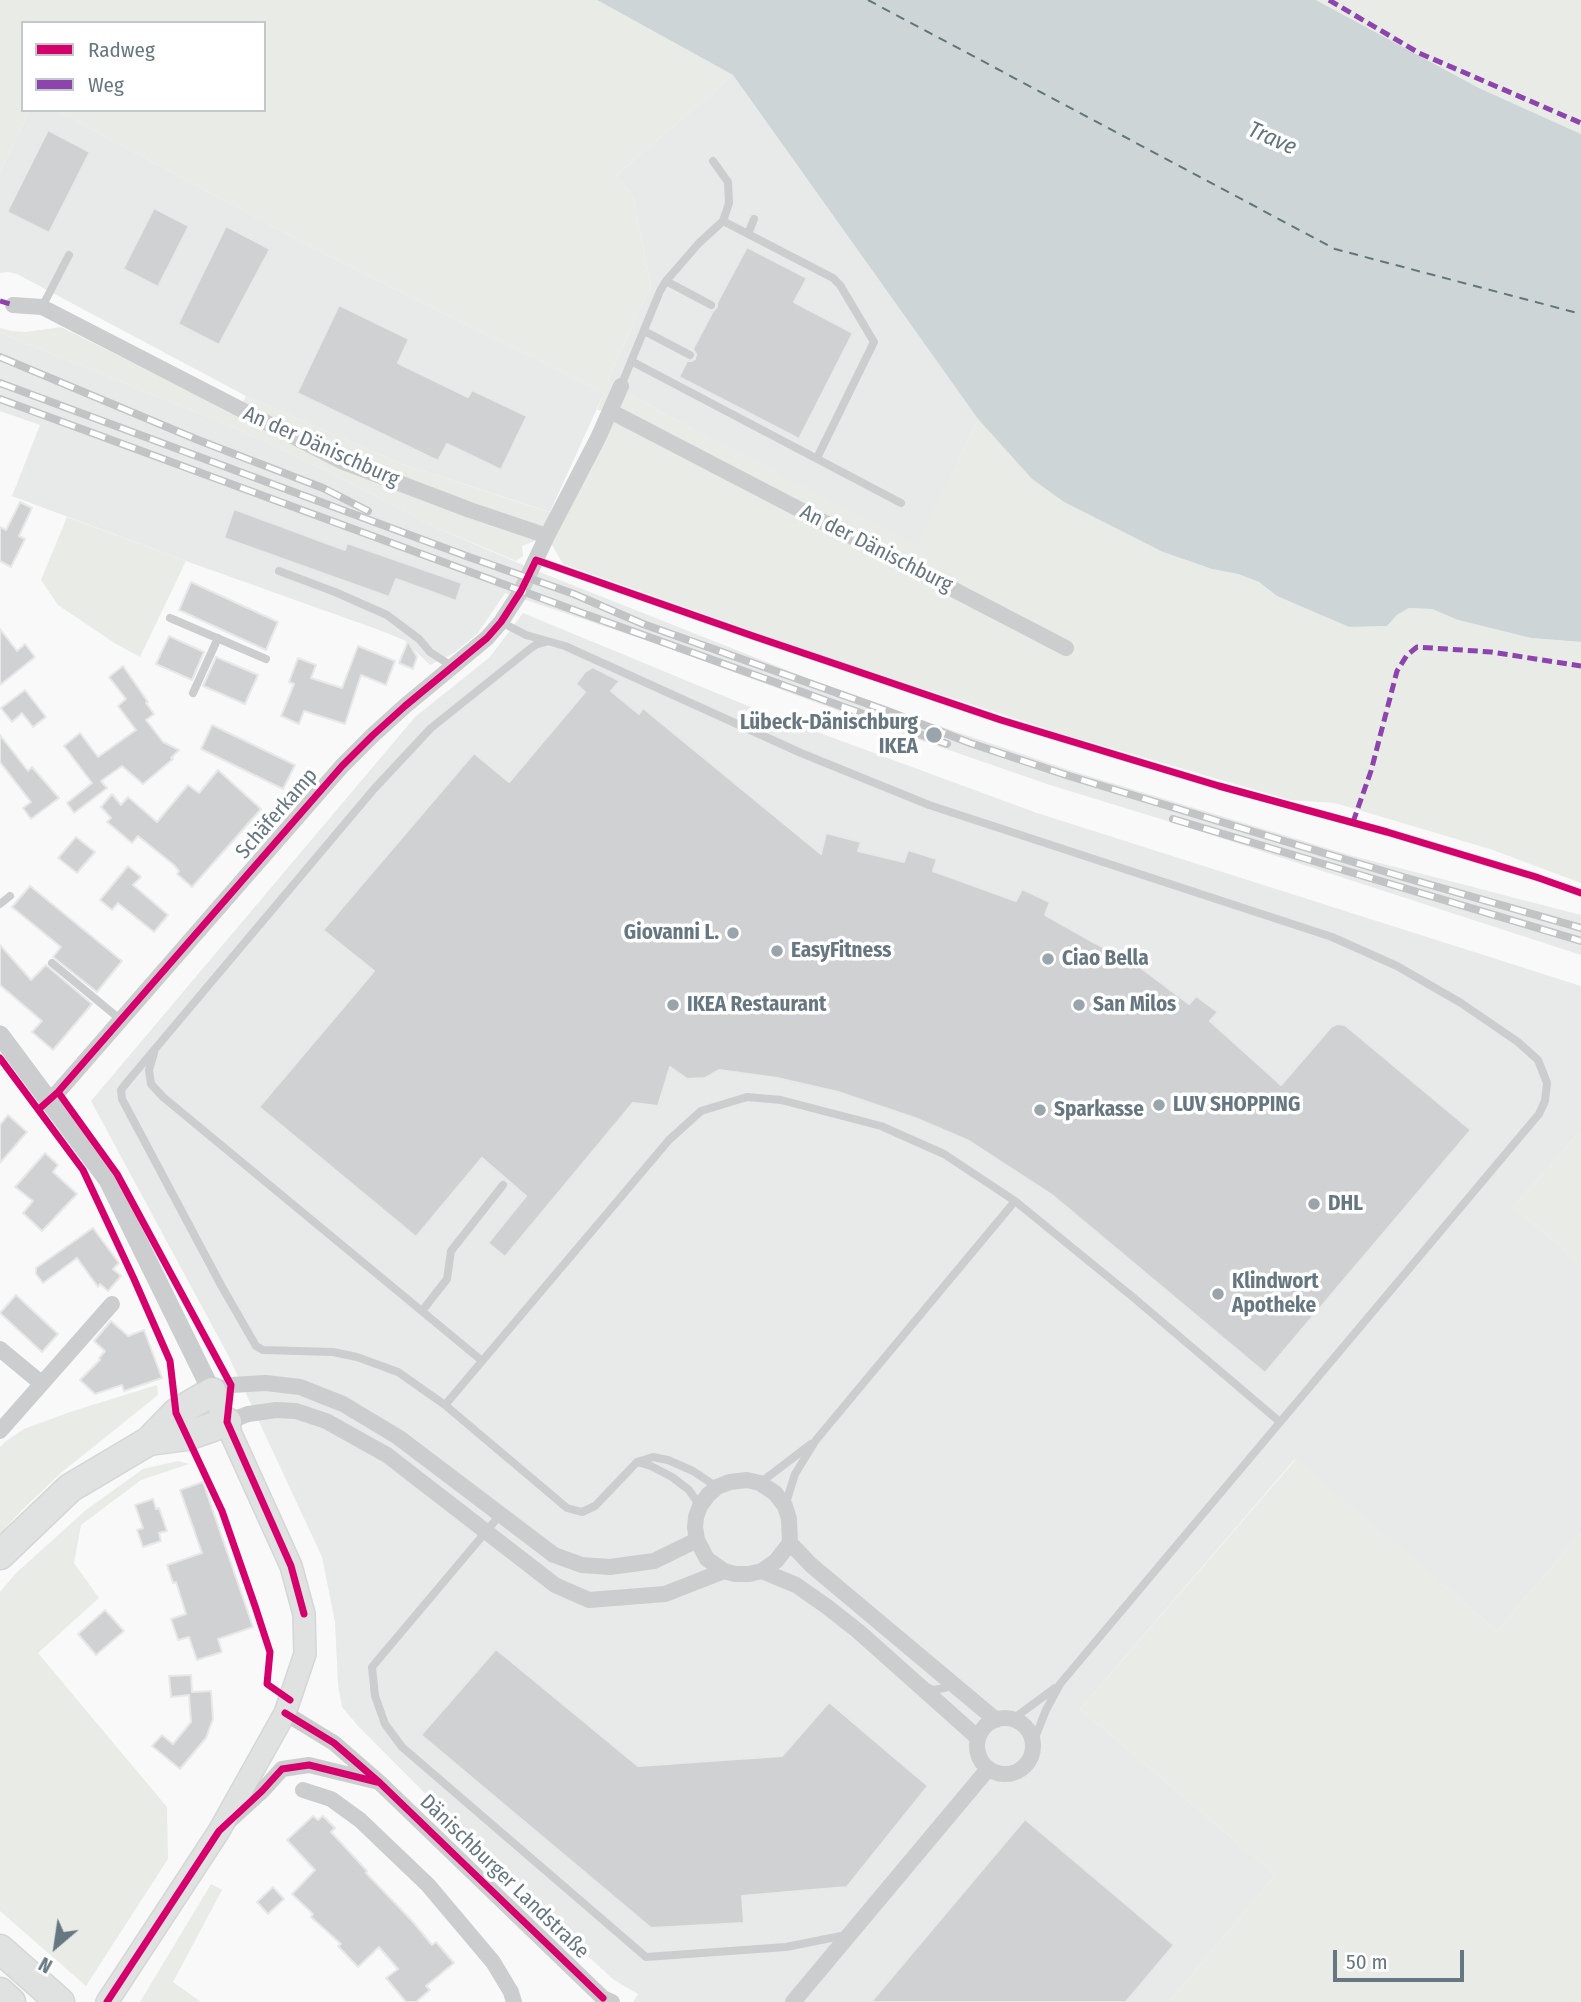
<!DOCTYPE html>
<html>
<head>
<meta charset="utf-8">
<style>
	body { margin:0 }
	#map { position:relative; width:1581px; height:2002px; overflow:hidden; background:#f9f9f9; font-family:"Fira Sans Condensed",sans-serif }
	canvas { display:block }
	.legend { position:absolute; left:21px; top:21px; width:245px; height:91px; box-sizing:border-box; background:#fff; border:2px solid #c2c9cd; margin:0; padding:9px 12px; list-style:none; font-size:21px; color:#667781 }
	.legend li { display:flex; align-items:center; gap:14px; height:35px }
	.legend b { width:35px; border:2px solid #c2c9cd }
	.north { position:absolute; left:21px; top:1911px; width:70px; height:70px; -webkit-text-stroke:5px #fff; paint-order:stroke; rotate:209deg; font-size:19px; font-weight:700; line-height:28px; text-align:center; color:#667781 }
	.north::after { content:''; display:block; margin:auto; width:24px; height:32px; background:#667781; clip-path:polygon(50% 0,100% 100%,50% 72%,0 100%) }
	.scale { position:absolute; left:1333px; top:1950px; width:131px; height:32px; box-sizing:border-box; border:4px solid #667781; border-top:0; padding-left:9px; font-size:21px; line-height:24px; white-space:nowrap; color:#667781; -webkit-text-stroke:5px #fff; paint-order:stroke }
</style>
</head>
<body>
<div id="map">
<canvas width="1581" height="2002"></canvas>
<ul class="legend">
<li><b style="height:9px;background:#d6006c"></b>Radweg</li>
<li><b style="height:9px;background:#8e44ad"></b>Weg</li>
</ul>
<div class="north">N</div>
<div class="scale">50 m</div>
</div>
<script>
const g = document.querySelector('canvas').getContext('2d');
g.lineJoin = 'round';
function paint(path, color) { g.fillStyle = color; g.fill(path, 'evenodd'); }
const shape = rows => new Path2D(rows.map(r => 'M' + r).join(''));
function strokePath(path, color, width, dash) { g.strokeStyle = color; g.lineWidth = width; g.lineCap = dash ? 'butt' : 'round'; g.setLineDash(dash || []); g.stroke(path); }
function label(font, color, halo, rows, align = 'center') {
  g.font = font + ' "Fira Sans Condensed",sans-serif'; g.lineWidth = 7; g.setLineDash([]); g.textBaseline = 'middle'; g.strokeStyle = halo; g.fillStyle = color; for (const [text, x, y, turn = 0] of rows) {
    g.save(); g.translate(x, y); g.rotate((+turn || 0) * Math.PI / 180); g.textAlign = isNaN(turn) ? turn : align; if (halo) g.strokeText(text, 0, 0); g.fillText(text, 0, 0); g.restore();
  }
}
const built = shape([
	[733,75,978,419,918,547,663,413,608,380,651,285,633,197,617,175],
	[30,110,55,110,319,251,604,393,550,512,402,464,246,396,17,274,8,272,0,273,0,172],
	[0,333,231,426,333,474,437,528,537,571,807,678,904,714,1069,770,1353,856,1581,915,1581,955,1190,828,1050,785,888,729,660,645,505,593,478,633,454,653,430,665,404,640,379,630,186,561,12,496,40,425,0,411],
	[523,613,760,711,1037,813,1581,986,1581,1130,1513,1207,1581,1264,1581,1532,1497,1631,1295,1459,1080,1709,1275,1875,1169,2002,633,2002,638,1994,614,1980,581,1950,358,1726,342,1707,338,1685,335,1622,322,1557,228,1355,91,1101,415,717,490,657]
]);
const green = shape([
	[0,0,597,0,733,75,617,175,633,197,651,285,608,380,663,413,918,546,978,419,1032,479,1064,502,1163,552,1212,569,1238,574,1259,582,1277,596,1349,627,1387,626,1397,615,1409,608,1432,609,1458,620,1531,638,1581,642,1581,883,1490,849,1335,803,1290,800,1059,733,829,658,563,564,547,536,522,546,523,556,516,561,437,528,333,474,231,426,0,333,0,328,11,331,26,332,61,327,237,415,246,396,402,464,558,515,610,411,597,410,604,393,319,251,55,110,264,110,264,23,23,23,23,110,30,110,0,172],
	[1316,0,1581,0,1581,134,1479,88],
	[67,517,186,561,140,657,116,644,58,605,41,580],
	[1581,1130,1581,1264,1513,1207],
	[157,1385,158,1395,62,1472,22,1510,0,1534,0,1447,6,1441,24,1429,70,1412],
	[1296,1459,1497,1631,1581,1532,1581,2002,1169,2002,1275,1875,1080,1709],
	[178,1461,189,1464,141,1480,81,1525,74,1563,99,1598,38,1653,167,1807,168,1859,86,1986,0,1911,0,1592,16,1573,86,1510,143,1469],
	[211,1884,222,1890,173,1982,201,2002,140,2002]
]);
const water = shape([
	[597,0,1316,0,1479,88,1581,134,1581,642,1531,638,1458,620,1432,609,1409,608,1397,615,1387,626,1349,627,1277,596,1259,582,1238,574,1212,569,1163,552,1064,502,1032,479,978,419,733,75]
]);
const ferry = shape([
	[868,0,1335,249,1581,314]
]);
const building = shape([
	[48,130,90,152,49,233,7,212,48,130],
	[154,208,189,226,158,287,123,269,154,208],
	[226,226,270,249,219,345,178,324,226,226],
	[747,247,807,278,794,302,853,333,799,439,679,377,687,361,691,361,695,359,696,354,693,349,713,311,717,307,717,303,747,247],
	[339,305,409,339,398,363,468,397,472,390,527,416,501,470,447,444,438,461,297,393,339,305],
	[20,502,32,508,19,536,25,539,11,567,0,561,0,527,6,530,20,502],
	[234,509,345,550,347,543,462,583,456,601,396,579,389,597,224,538,234,509],
	[191,582,278,622,266,650,179,610,191,582],
	[0,629,17,651,25,644,35,657,0,685,0,629],
	[169,636,204,652,192,680,156,664,169,636],
	[408,641,417,657,413,669,399,663,408,641],
	[358,646,395,661,386,685,361,675,345,724,304,711,299,724,281,716,294,684,289,682,298,658,316,665,311,678,342,688,358,646],
	[216,657,258,675,245,704,203,686,216,657],
	[123,666,148,702,146,703,154,714,146,720,163,742,179,750,171,758,173,759,143,784,122,766,101,781,107,788,74,813,67,803,92,783,64,746,80,733,98,757,136,730,118,706,126,699,109,677,123,666],
	[593,667,620,681,611,691,639,714,643,708,821,854,826,833,861,842,858,851,904,862,908,850,937,859,933,871,1016,901,1022,889,1050,902,1045,915,1091,941,1132,961,1189,1004,1196,996,1218,1012,1210,1021,1281,1085,1331,1027,1337,1024,1345,1025,1471,1130,1265,1373,1052,1195,969,1141,915,1118,838,1092,777,1078,719,1070,705,1078,687,1079,670,1067,658,1106,633,1103,505,1257,488,1243,526,1196,482,1158,416,1237,259,1107,374,971,323,930,474,753,509,782,585,692,576,684,585,672,593,667],
	[25,690,46,717,33,727,22,713,12,722,1,708,25,690],
	[212,725,295,765,283,789,201,749,212,725],
	[0,735,28,771,32,767,59,798,31,819,23,808,31,802,0,762,0,735],
	[218,770,261,809,192,887,177,874,179,871,174,865,138,836,132,843,107,822,111,818,101,807,112,794,121,805,128,797,157,822,188,785,199,793,218,770],
	[76,837,95,852,77,873,58,858,76,837],
	[128,866,141,877,133,885,168,915,154,932,118,903,112,910,100,900,128,866],
	[30,886,122,961,97,992,53,957,61,947,12,907,30,886],
	[0,945,31,980,46,965,92,1004,53,1050,32,1032,42,1021,0,985,0,945],
	[8,1115,27,1132,0,1163,0,1125,8,1115],
	[45,1153,58,1165,53,1172,77,1194,42,1231,23,1213,33,1201,15,1187,45,1153],
	[93,1228,119,1263,113,1269,121,1276,108,1291,100,1284,98,1287,77,1258,43,1283,36,1274,36,1268,93,1228],
	[16,1295,58,1334,42,1352,0,1313,16,1295],
	[111,1321,128,1336,144,1330,162,1378,124,1391,122,1385,95,1394,80,1380,100,1360,99,1358,105,1351,94,1341,111,1321],
	[203,1482,253,1627,218,1639,222,1652,197,1660,189,1637,178,1640,171,1619,186,1614,176,1582,173,1583,167,1565,202,1553,180,1490,203,1482],
	[153,1499,156,1509,159,1508,167,1531,159,1533,161,1541,143,1547,137,1530,143,1528,135,1505,153,1499],
	[105,1610,124,1631,96,1655,78,1634,105,1610],
	[496,1649,638,1766,782,1756,829,1702,928,1786,847,1887,742,1896,744,1923,651,1928,421,1735,496,1649],
	[191,1675,192,1692,211,1691,213,1719,206,1738,180,1769,152,1746,162,1735,173,1744,191,1722,189,1695,171,1697,169,1676,191,1675],
	[313,1816,318,1820,323,1816,335,1828,331,1832,367,1871,366,1873,413,1922,432,1945,436,1942,454,1963,426,1986,430,1990,416,2002,406,2002,386,1978,398,1969,379,1947,358,1967,338,1946,341,1944,311,1917,313,1914,292,1894,315,1870,287,1840,313,1816],
	[1025,1819,1174,1945,1126,2002,871,2002,1025,1819],
	[273,1887,284,1899,268,1914,257,1902,273,1887]
]);
const service = shape([
	[713,161,728,182,729,203,723,221],
	[748,234,754,219],
	[666,281,711,305],
	[42,307,69,255],
	[644,331,690,355],
	[631,361,901,503],
	[621,386,660,291,666,281,699,243,723,221,833,278,840,285,874,342,817,458],
	[536,560,753,636,1001,720,1219,786,1387,832,1536,877],
	[279,571,335,592,387,615,419,639,430,652,453,667],
	[170,618,266,659],
	[501,622,526,635,565,646,801,753,929,805,1332,937,1397,966,1461,1003,1518,1042,1538,1060,1547,1083,1545,1101,1539,1114,1060,1684,1046,1710,1033,1743],
	[545,642,537,644,531,648,431,728,374,789,128,1081,121,1090,122,1099,222,1287,256,1346,263,1350,333,1352,357,1357,398,1372,445,1405,567,1508,582,1512,595,1506,637,1462,653,1457,668,1460,693,1471,717,1487],
	[193,693,218,638],
	[0,904,10,896],
	[52,963,121,1020],
	[154,1053,149,1070,151,1084,163,1097,481,1360],
	[422,1311,447,1279,451,1251,503,1185],
	[445,1405,669,1140,701,1111,747,1097,781,1100,881,1126,944,1154,1015,1201,1134,1298,1280,1422],
	[637,1462,651,1466,672,1477,689,1490,700,1506],
	[760,1483,811,1444],
	[785,1506,795,1474,816,1440,1015,1201],
	[500,1515,372,1667,375,1696,385,1724,402,1747,646,1957,786,1947,846,1935],
	[927,1687,933,1690,945,1688,951,1682],
	[1013,1719,1055,1688]
]);
const minor = shape([
	[13,305,42,307,341,461,470,510,547,536,598,438,621,386],
	[610,411,1066,648],
	[49,1100,58,1092,342,766,373,735,405,706,487,638,501,622,521,591,547,536],
	[0,1349,41,1383],
	[212,1392,231,1385,266,1383,300,1387,343,1404,398,1437,554,1555,582,1565,610,1567,654,1561,697,1540],
	[227,1422,248,1414,276,1410,296,1411,326,1421,387,1455,555,1585,589,1600,665,1594,724,1571],
	[0,1431,112,1304],
	[747,1480,760,1483,775,1493,785,1506,789,1519,790,1543,776,1561,762,1571,749,1574,735,1574,724,1571,707,1559,697,1540,695,1527,696,1517,700,1506,708,1495,717,1487,730,1482,747,1480],
	[790,1543,811,1565,996,1720],
	[762,1571,796,1585,826,1606,858,1631,978,1738],
	[285,1713,334,1743,380,1783,603,1998,612,2002],
	'977 1746a28 28 0 1 1 56 0a28 28 0 1 1-56 0Z',
	[303,1790,331,1799,360,1820,428,1885,493,1962,511,1992,514,2002],
	[228,1822,262,1791,282,1769,309,1765,375,1781],
	[793,2002,988,1769]
]);
const tertiary = shape([
	[0,1035,108,1180,212,1392]
]);
const secondary = shape([
	[107,2002,219,1831,285,1713,305,1654,304,1614,291,1566,212,1392]
]);
const motorway = shape([
	[149,1441,187,1436,227,1422],
	[0,1555,70,1488,149,1441,176,1413,212,1392],
	[0,1949,60,2002],
	[0,1992,11,2002]
]);
const rail = shape([
	[0,357,198,440,323,488,368,511],
	[0,383,469,557,574,594,643,624,885,710,970,743,1066,775,1403,877,1581,928],
	[0,399,579,612,947,744],
	[1173,819,1581,941]
]);
const quiet = shape([
	[1329,0,1419,53,1581,123],
	[0,301,13,305],
	[1353,822,1371,771,1397,671,1407,655,1417,647,1491,652,1581,666]
]);
const cycleway = shape([
	[0,1058,83,1170,134,1279,170,1361,176,1413,222,1511,255,1606,270,1652,267,1684,290,1700],
	[58,1092,117,1174,231,1385,227,1422,291,1566,304,1614],
	[39,1109,58,1092,342,766,373,735,405,706,487,638,501,622,521,591,536,560,753,636,1001,720,1219,786,1387,832,1536,877,1581,893],
	[285,1713,334,1743,380,1783,603,1998],
	[107,2002,219,1831,262,1791,282,1769,309,1765,377,1782]
]);
const markers = [
	[934,735,9,"#99a4ab"],
	[733,933,7,"#99a4ab"],
	[777,951,7,"#99a4ab"],
	[1048,959,7,"#99a4ab"],
	[673,1005,7,"#99a4ab"],
	[1079,1005,7,"#99a4ab"],
	[1159,1105,7,"#99a4ab"],
	[1040,1110,7,"#99a4ab"],
	[1314,1204,7,"#99a4ab"],
	[1218,1294,7,"#99a4ab"]
];
const streetNames = [
	["An der Dänischburg",321,447,24],
	["An der Dänischburg",876,549,27],
	["Schäferkamp",277,814,-49],
	["Dänischburger Landstraße",504,1877,44]
];
const poiNames = [
	["Lübeck-Dänischburg",918,723,"right"],
	["IKEA",918,747,"right"],
	["Giovanni L.",719,933,"right"],
	["EasyFitness",791,951],
	["Ciao Bella",1062,959],
	["IKEA Restaurant",687,1005],
	["San Milos",1093,1005],
	["LUV SHOPPING",1173,1105],
	["Sparkasse",1054,1110],
	["DHL",1328,1204],
	["Klindwort",1232,1282],
	["Apotheke",1232,1306]
];
const waterNames = [
	["Trave",1272,139,24]
];
paint(built, '#e8e9e9');
paint(green, '#e8ebe6');
paint(water, '#cdd5d7');
strokePath(ferry, '#61767b', 2, [9, 7]);
paint(building, '#d0d1d2');
strokePath(building, '#e8e8e8', 2);
strokePath(secondary, '#d5d6d7', 24);
strokePath(motorway, '#d5d6d6', 31);
strokePath(service, '#cccdce', 8);
strokePath(minor, '#cccdce', 16);
strokePath(tertiary, '#cccdce', 19);
strokePath(secondary, '#e0e1e1', 21);
strokePath(motorway, '#e0e1e1', 28);
strokePath(rail, '#c2c3c5', 8);
strokePath(rail, '#fff', 5, [16]);
strokePath(quiet, '#8e44ad', 5, [10, 5]);
strokePath(cycleway, '#d6006c', 7);
for (const [x, y, r, color] of markers) { const dot = new Path2D(); dot.arc(x, y, r, 0, 2 * Math.PI); g.fillStyle = color; g.fill(dot); strokePath(dot, '#fff', 2.5); }
label('21px', '#667781', '#fff', streetNames);
label('bold 21px', '#667781', '#fff', poiNames, 'left');
label('italic 23px', '#61767b', '#fff', waterNames);
</script>
</body>
</html>
